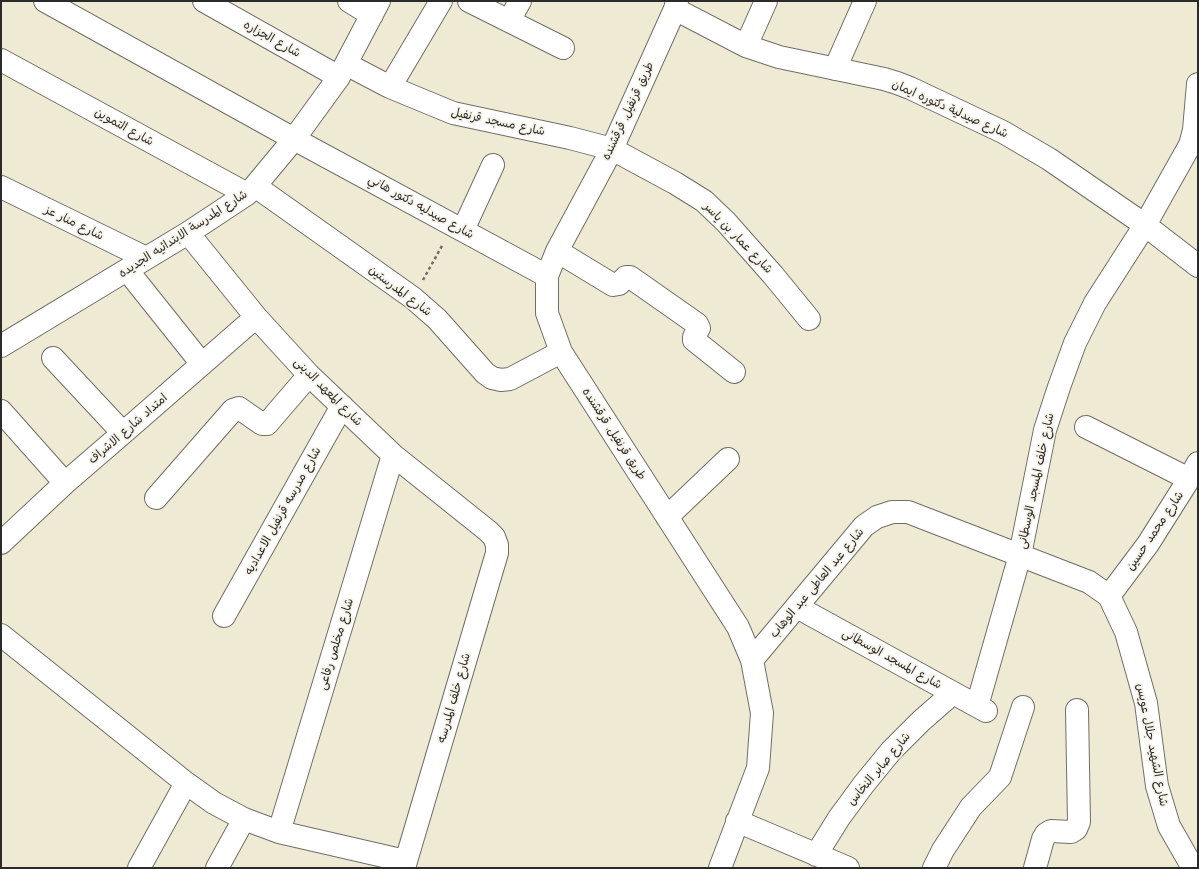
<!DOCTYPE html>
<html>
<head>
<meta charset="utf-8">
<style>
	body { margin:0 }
	#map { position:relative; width:1199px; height:869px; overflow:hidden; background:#efead4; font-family:"Comic Neue",sans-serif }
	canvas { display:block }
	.frame { position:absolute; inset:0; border:2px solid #2b2b2b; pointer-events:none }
</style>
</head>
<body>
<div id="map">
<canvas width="1199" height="869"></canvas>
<div class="frame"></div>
</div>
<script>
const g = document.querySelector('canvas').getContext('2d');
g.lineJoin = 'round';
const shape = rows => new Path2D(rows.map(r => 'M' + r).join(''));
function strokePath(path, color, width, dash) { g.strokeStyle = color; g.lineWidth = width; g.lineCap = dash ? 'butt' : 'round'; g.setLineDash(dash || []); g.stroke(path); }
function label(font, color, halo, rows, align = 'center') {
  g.font = font + ' "Comic Neue","Playpen Sans Arabic",sans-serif'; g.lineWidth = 3.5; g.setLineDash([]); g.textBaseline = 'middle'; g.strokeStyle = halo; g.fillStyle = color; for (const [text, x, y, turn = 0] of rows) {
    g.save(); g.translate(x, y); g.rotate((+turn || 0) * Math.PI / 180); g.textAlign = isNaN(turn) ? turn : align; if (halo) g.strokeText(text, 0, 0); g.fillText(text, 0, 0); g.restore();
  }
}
const path = shape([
	[423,280,443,244]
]);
const minor = shape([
	[45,1,294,139,547,276],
	[204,1,339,77],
	[349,1,372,15],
	[469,1,563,48],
	[677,1,675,9,612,149,557,251,547,276,547,313,561,352,738,627,752,660,762,713,758,768,720,868],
	[675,9,746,46,779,57,884,79,897,83,910,88,1003,132,1049,159,1145,225,1198,266],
	[509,21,520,1],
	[746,46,766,1],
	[1,60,247,194],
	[346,64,390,87,453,113,570,138,612,149,675,183,704,201,726,222,773,275,809,319],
	[835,69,865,1],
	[390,87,441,1],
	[255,186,413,298,437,319,485,373,492,378,501,380,510,379,561,352],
	[1,187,146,258],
	[463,230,493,165],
	[188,233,256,317,309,375,393,455,488,531,494,537,497,545,497,553,404,868],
	[557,251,613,285,619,284,626,277,630,277,697,324,699,328,694,337,694,340,734,372],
	[127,270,202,364],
	[1,346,188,233,247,194,255,186,294,139,339,77,379,1],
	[53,358,123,433],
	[1,411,65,483],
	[1086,427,1189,479],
	[156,498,233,410,239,408,262,424,267,424,309,375],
	[667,517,728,459],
	[1,543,65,483,123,433,256,317],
	[1109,596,1148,544,1189,479,1198,463],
	[797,607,986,711],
	[224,616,342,406],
	[1,635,186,783,214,803,244,819,279,832,405,861],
	[752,660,864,526,877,517,892,512,908,512,1089,582,1109,596,1126,632,1146,703,1157,786,1169,826,1193,868],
	[977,706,1020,555,1045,430,1059,387,1075,343,1095,303,1145,225,1190,145,1194,130,1198,84],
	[737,821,848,868],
	[279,832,393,455],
	[816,855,839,818,864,784,891,751,921,721,953,693],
	[139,868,186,783],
	[217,868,244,819],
	[934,868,943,850,971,807,1000,777,1023,707],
	[1035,868,1043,839,1046,834,1051,831,1071,832,1076,829,1079,822,1077,710]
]);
const streetNames = [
	["شارع الجزاره",272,39,29],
	["شارع صيدلية دكتوره ايمان",950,109,24],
	["طريق قرنفيل, قرقشنده",628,111,-65],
	["شارع مسجد قرنفيل",498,122,12],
	["شارع التموين",124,127,29],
	["شارع صيدليه دكتور هاني",421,207,29],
	["شارع منار عز",74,223,26],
	["شارع المدرسة الابتدائيه الجديده",183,234,-33],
	["شارع عمار بن ياسر",738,238,46],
	["شارع المدرستين",400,291,37],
	["شارع المعهد الدينى",328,392,45],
	["امتداد شارع الاشراف",128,429,-41],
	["طريق قرنفيل, قرقشنده",614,434,57],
	["شارع خلف المسجد الوسطانى",1036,481,-78],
	["شارع مدرسه قرنفيل الاعداديه",283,511,-61],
	["شارع محمد حسين",1155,531,-56],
	["شارع عبد العاطى عبد الوهاب",817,583,-50],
	["شارع مخلص رفاعى",336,644,-73],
	["شارع المسجد الوسطانى",892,659,29],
	["شارع خلف المدرسه",454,698,-74],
	["شارع الشهيد جلال عويس",1152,745,79],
	["شارع صابر النخاس",879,769,-50]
];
strokePath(minor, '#706e66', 24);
strokePath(path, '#706e66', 2.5, [3, 3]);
strokePath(minor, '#fff', 22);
label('12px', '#2b2b2b', '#f7f3e8', streetNames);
</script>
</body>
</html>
